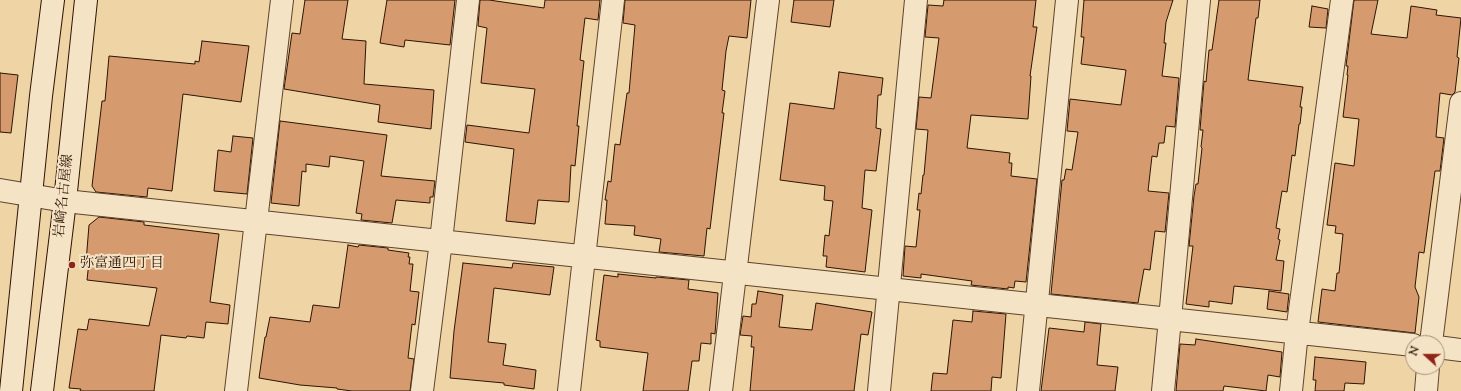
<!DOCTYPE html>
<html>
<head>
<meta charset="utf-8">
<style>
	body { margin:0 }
	#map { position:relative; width:1461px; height:391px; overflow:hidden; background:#efd4a6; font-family:"Sorts Mill Goudy",serif }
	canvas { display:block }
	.north { position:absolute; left:1405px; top:335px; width:40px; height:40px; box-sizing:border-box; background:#f5e3c5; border:1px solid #a59077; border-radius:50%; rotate:291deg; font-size:11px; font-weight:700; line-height:16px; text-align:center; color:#2e1403 }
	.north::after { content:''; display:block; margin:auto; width:14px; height:18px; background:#8f2418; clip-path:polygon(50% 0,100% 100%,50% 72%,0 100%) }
</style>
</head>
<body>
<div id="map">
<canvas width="1461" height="391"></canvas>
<div class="north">N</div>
</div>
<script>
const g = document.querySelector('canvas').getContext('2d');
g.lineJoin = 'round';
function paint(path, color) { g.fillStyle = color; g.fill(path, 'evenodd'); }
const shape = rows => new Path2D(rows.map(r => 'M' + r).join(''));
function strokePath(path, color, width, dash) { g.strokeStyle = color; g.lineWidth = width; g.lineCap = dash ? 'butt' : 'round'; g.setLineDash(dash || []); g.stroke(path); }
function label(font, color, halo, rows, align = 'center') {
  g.font = font + ' "Sorts Mill Goudy","Noto Serif JP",serif'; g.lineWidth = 4; g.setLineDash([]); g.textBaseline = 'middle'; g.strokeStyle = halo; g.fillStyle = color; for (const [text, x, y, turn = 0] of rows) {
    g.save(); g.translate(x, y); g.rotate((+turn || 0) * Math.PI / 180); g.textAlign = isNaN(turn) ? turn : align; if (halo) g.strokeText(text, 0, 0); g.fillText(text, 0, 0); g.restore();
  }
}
const building = shape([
	[305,0,348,0,342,39,366,41,364,84,434,90,431,129,378,122,380,105,284,89,292,33,300,34,305,0],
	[387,0,455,0,450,45,405,40,404,47,380,43,387,0],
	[480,0,489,0,544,8,545,0,600,0,598,20,585,18,580,60,584,61,577,126,579,126,575,166,571,165,569,202,538,200,535,224,506,221,514,149,465,142,467,125,529,133,535,89,481,83,487,28,478,26,480,0],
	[625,0,751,0,747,38,729,36,726,51,722,90,725,91,722,113,724,113,710,229,707,228,704,256,659,252,661,239,634,235,635,226,605,224,607,200,605,200,608,181,611,182,615,144,620,145,627,93,629,93,635,25,623,23,625,0],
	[794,0,834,0,830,27,791,22,794,0],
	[944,0,1036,0,1033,27,1037,27,1030,76,1031,76,1028,119,971,115,967,148,1010,153,1009,163,1012,163,1011,176,1037,179,1026,282,1015,281,1014,288,1008,287,1008,289,971,285,972,281,921,274,921,278,903,276,905,246,916,247,920,210,917,210,919,193,921,194,923,175,924,175,928,130,916,129,919,97,931,98,939,38,925,37,928,5,943,6,944,0],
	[1084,0,1173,0,1166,22,1164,43,1166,43,1162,76,1179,78,1175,127,1166,126,1164,143,1159,143,1157,157,1152,156,1148,191,1169,193,1165,232,1155,231,1150,270,1144,269,1138,303,1051,294,1062,180,1064,180,1066,169,1072,170,1078,132,1067,131,1070,99,1121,105,1126,70,1081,64,1084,37,1081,37,1084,0],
	[1219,0,1260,0,1258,18,1256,18,1248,80,1303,87,1300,107,1302,107,1300,124,1299,124,1295,156,1292,155,1287,192,1282,191,1276,228,1280,229,1278,239,1280,240,1276,260,1284,261,1281,291,1234,286,1232,304,1209,301,1209,307,1186,304,1193,246,1189,246,1194,196,1196,184,1198,184,1202,148,1201,147,1203,130,1200,130,1204,81,1206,82,1209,50,1212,50,1219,0],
	[1354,0,1378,0,1371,34,1407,38,1411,6,1437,10,1436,15,1461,18,1457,57,1459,58,1455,92,1452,95,1440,93,1436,137,1444,138,1440,171,1435,171,1424,253,1419,252,1415,287,1419,297,1415,333,1318,322,1322,289,1335,291,1337,273,1339,273,1343,234,1335,233,1336,226,1327,225,1335,163,1354,166,1359,119,1343,117,1348,75,1347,75,1348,66,1346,66,1354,0],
	[1312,6,1328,9,1326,28,1309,27,1312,6],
	[202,41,249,46,241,102,183,94,172,191,148,188,147,197,96,192,92,186,102,101,105,101,109,56,195,64,195,61,199,62,202,41],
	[839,72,883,78,881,95,878,95,876,128,881,129,876,171,865,170,862,208,872,210,865,272,826,267,827,256,823,256,825,235,829,236,833,201,824,200,825,186,780,180,790,103,834,109,839,72],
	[0,73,18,75,11,133,0,132,0,73],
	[280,121,387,135,381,176,435,181,433,197,430,197,430,203,396,200,392,223,361,220,362,214,356,213,364,161,330,156,329,167,306,164,306,172,302,171,299,206,271,203,280,121],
	[233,136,253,138,247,194,214,191,218,150,231,152,233,136],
	[99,217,144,222,144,225,219,234,210,302,230,305,228,324,206,322,204,338,187,336,186,338,161,335,154,391,80,391,81,389,69,388,78,329,87,330,89,319,149,326,157,288,87,280,89,262,86,262,89,225,99,217],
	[348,245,358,247,359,245,388,248,388,250,409,253,408,257,410,257,409,264,413,264,410,291,419,292,415,325,412,324,408,358,414,359,410,391,352,391,337,389,337,388,300,385,259,378,265,337,266,337,270,317,310,322,313,305,339,308,348,245],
	[463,263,512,268,513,263,554,267,550,295,494,288,488,342,506,344,503,365,536,370,534,389,504,385,504,383,450,378,454,331,463,263],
	[618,274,656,278,656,277,689,280,688,289,718,293,715,334,711,333,711,344,701,343,699,361,692,361,688,391,643,391,648,353,600,347,600,341,596,340,604,275,618,277,618,274],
	[758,291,783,295,779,327,812,330,816,303,872,312,868,335,861,334,854,391,750,391,754,347,751,347,752,336,740,335,743,316,751,317,752,304,756,304,758,291],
	[1269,291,1289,294,1287,312,1267,309,1269,291],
	[973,311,1006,314,1001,378,992,377,991,391,931,391,933,373,947,374,953,320,972,322,973,311],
	[1085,322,1101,324,1097,365,1118,367,1115,391,1041,391,1049,328,1084,332,1085,322],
	[1196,339,1282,352,1280,377,1268,375,1266,391,1224,386,1223,391,1176,391,1180,344,1195,345,1196,339],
	[1315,357,1366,362,1364,384,1345,383,1344,391,1315,391,1316,380,1313,380,1315,357]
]);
const minor = shape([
	[0,190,65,201,1413,345],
	[1431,343,1461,103],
	[1437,347,1461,350],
	[236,391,282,0],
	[422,391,441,241,468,0],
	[569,391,613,0],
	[721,391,768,0],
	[879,391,916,0],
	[1028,391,1067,0],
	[1163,391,1170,319,1199,0],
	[1291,391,1297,332,1342,0],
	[1426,391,1428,367]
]);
const secondary = shape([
	[11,391,41,96,53,0],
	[42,391,65,201,86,0]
]);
const markers = [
	[72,265,4,"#8f2418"]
];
const streetNames = [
	["岩崎名古屋線",65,196,-84]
];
const poiNames = [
	["弥富通四丁目",80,265]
];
paint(building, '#d59b6f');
strokePath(building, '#2e1403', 1);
strokePath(minor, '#5e442c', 24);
strokePath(secondary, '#2e1403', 24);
strokePath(minor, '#f5e3c5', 22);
strokePath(secondary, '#f5e3c5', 22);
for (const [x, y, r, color] of markers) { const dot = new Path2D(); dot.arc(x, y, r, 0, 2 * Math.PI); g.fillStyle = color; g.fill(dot); strokePath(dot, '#f5e3c5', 1.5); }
label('14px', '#2e1403', '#f5e3c5', streetNames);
label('14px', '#2e1403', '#f5e3c5', poiNames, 'left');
</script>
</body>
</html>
